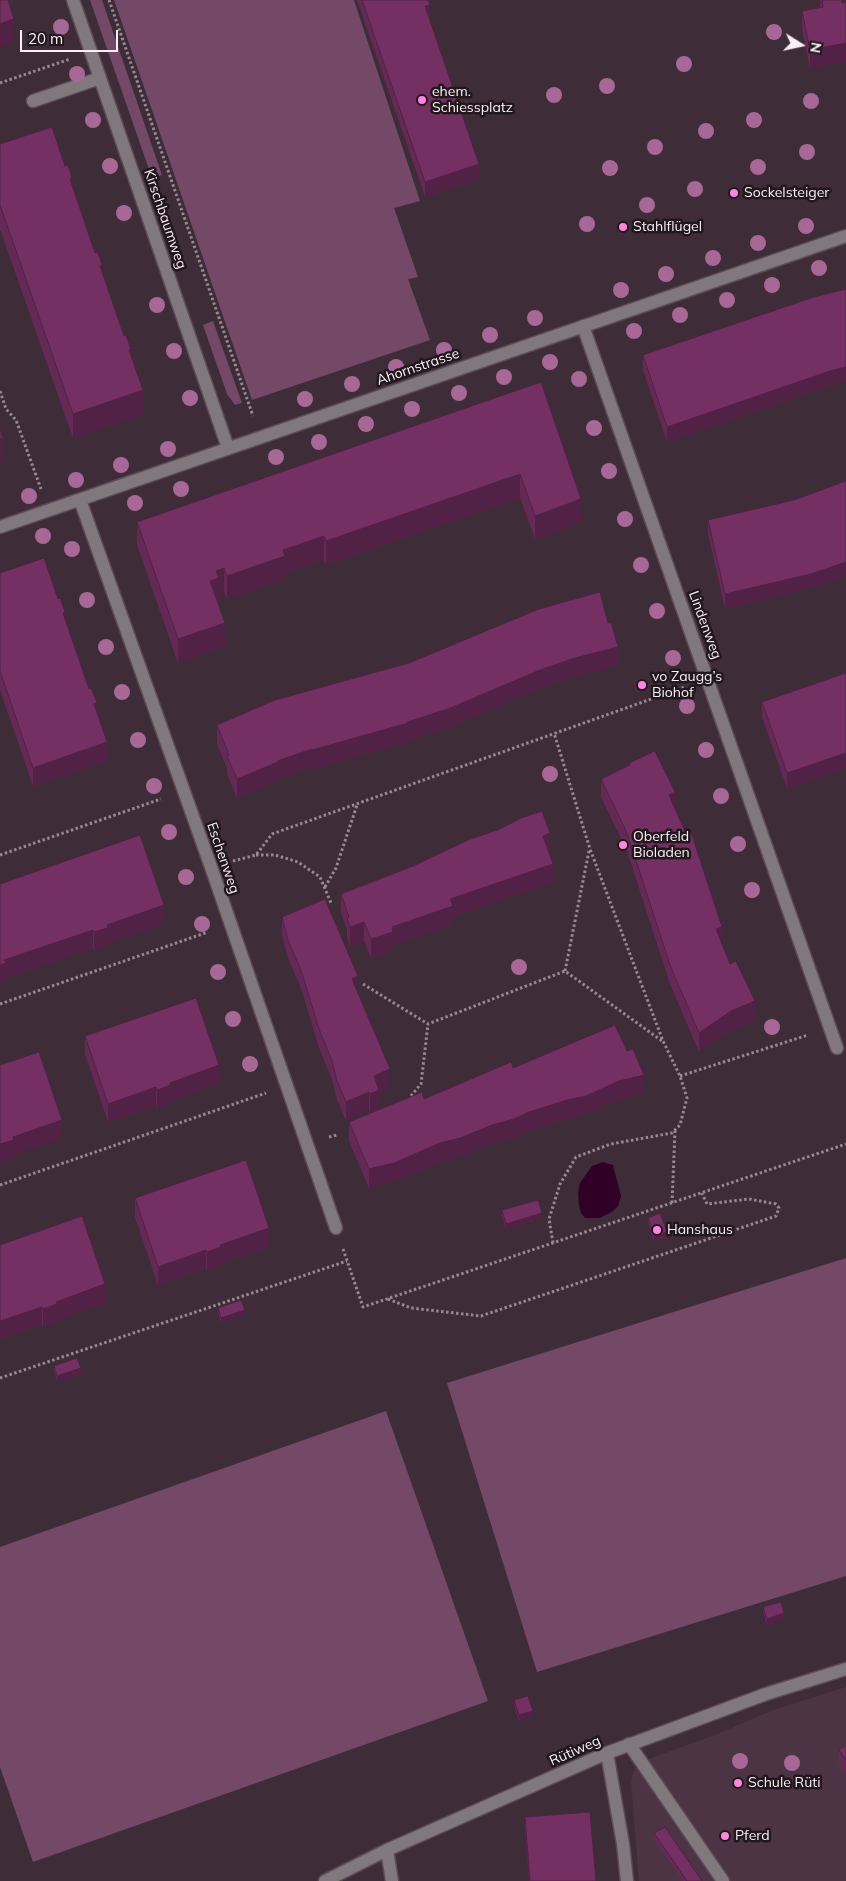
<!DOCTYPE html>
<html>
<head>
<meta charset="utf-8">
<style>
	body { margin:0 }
	#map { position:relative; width:846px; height:1881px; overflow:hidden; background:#3e2c38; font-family:Mulish,sans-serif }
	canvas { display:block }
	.north { position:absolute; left:776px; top:20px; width:50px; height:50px; -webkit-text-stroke:4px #20181d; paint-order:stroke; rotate:100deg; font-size:14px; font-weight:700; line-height:20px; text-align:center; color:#fbeff7 }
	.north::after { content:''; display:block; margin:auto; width:18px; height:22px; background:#fbeff7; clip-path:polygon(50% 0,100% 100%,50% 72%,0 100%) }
	.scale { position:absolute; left:20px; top:30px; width:98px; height:22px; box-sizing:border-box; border:2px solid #fbeff7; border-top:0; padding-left:6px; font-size:15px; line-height:18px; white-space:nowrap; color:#fbeff7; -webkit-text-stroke:4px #20181d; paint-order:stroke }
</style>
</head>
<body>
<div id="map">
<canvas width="846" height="1881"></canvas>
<div class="north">N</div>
<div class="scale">20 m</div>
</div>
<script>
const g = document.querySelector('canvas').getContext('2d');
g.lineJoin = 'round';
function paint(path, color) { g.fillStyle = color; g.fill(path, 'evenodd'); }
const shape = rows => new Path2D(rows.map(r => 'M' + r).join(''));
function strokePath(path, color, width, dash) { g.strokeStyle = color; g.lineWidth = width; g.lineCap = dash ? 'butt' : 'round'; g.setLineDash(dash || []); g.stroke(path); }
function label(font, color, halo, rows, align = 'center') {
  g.font = font + ' Mulish,sans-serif'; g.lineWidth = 5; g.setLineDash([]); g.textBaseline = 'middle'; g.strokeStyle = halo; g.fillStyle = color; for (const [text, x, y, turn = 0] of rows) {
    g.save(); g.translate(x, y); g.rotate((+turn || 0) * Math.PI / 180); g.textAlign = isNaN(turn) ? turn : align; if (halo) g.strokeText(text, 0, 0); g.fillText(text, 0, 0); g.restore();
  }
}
const built = shape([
	[846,1687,846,1881,639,1881,631,1781,633,1772,639,1764,643,1761,715,1735,773,1710]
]);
const green = shape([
	[90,0,102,0,162,175,152,178],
	[114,0,354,0,420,201,394,208,418,277,408,279,430,340,252,400],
	[213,321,242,403,235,405,227,394,203,325],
	[846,1258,846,1576,537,1672,447,1383],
	[386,1411,488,1701,33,1862,0,1767,0,1547]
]);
const water = shape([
	[603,1162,613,1165,621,1196,618,1206,612,1212,600,1218,585,1218,581,1213,579,1205,578,1193,580,1183,592,1166]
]);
const path = shape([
	[109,0,253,416],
	[0,83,70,59],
	[0,391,6,409,16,420,41,489],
	[0,855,161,799],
	[256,855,275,855,298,862,320,877,331,903],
	[233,861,256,855,272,834,685,687],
	[325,887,336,868,357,805],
	[565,971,589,851],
	[363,984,428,1024,565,971,662,1041],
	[0,1004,208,932],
	[680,1076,808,1035],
	[411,1096,421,1084,428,1024],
	[329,1137,337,1135],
	[0,1185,266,1093],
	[672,1203,675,1131],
	[553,1243,549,1219,560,1184,576,1157,611,1144,672,1133,680,1125,687,1098,680,1076,663,1041,590,849,554,733],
	[343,1249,363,1307,846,1144],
	[388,1299,411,1308,481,1316,776,1216,779,1208,776,1204,749,1199,707,1204,702,1193],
	[0,1378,347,1261]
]);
const minor = shape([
	[73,0,228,448],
	[33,101,100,78],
	[583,326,837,1048],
	[80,500,211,867,336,1228],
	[0,527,846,236],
	[629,1744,723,1881],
	[607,1753,623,1844,627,1881],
	[387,1850,392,1881],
	[325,1881,387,1850,607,1753,766,1694,846,1669]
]);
const trees = [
	[61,27],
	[774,32],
	[684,64],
	[77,74],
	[607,86],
	[554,95],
	[811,101],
	[93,120],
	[754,120],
	[706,131],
	[655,147],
	[807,152],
	[110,166],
	[758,167],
	[610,168],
	[695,189],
	[647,205],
	[124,213],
	[587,224],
	[806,226],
	[758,243],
	[713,258],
	[819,268],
	[666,274],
	[772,285],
	[621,290],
	[727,300],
	[157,305],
	[680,315],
	[535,318],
	[634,331],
	[490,335],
	[444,350],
	[174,351],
	[550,362],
	[396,367],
	[504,377],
	[579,379],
	[352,384],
	[459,393],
	[190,398],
	[305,399],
	[412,409],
	[366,424],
	[594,428],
	[319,442],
	[168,449],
	[276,457],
	[121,465],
	[609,471],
	[76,480],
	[181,489],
	[29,496],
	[135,503],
	[625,519],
	[43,536],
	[72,549],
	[641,565],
	[87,600],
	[657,611],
	[106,647],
	[673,658],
	[122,692],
	[687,706],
	[138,740],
	[706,750],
	[550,774],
	[154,786],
	[721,796],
	[169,832],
	[738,844],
	[186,877],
	[752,890],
	[202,924],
	[519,967],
	[218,972],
	[233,1019],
	[772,1027],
	[250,1064],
	[740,1761],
	[792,1763]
];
const wall = shape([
	[357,0,428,0,429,20,479,179,425,197],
	[820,0,842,0,842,3,846,2,846,61,810,69,802,30,802,11,820,7],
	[0,144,65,166,131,356,143,414,73,438,0,229],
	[643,355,830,386,667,442,643,370],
	[541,382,581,523,535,539,520,498,326,565,324,560,285,573,285,579,227,599,224,592,219,594,219,602,218,602,225,646,178,663,137,545,137,522],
	[846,481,846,576,811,588,725,609,708,534,708,520,794,500],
	[0,573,65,620,97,712,107,761,33,786,0,690],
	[618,666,575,676,540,688,448,728,408,740,408,742,312,769,312,767,278,779,278,781,237,798,227,774,227,768,217,744,217,725],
	[846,673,846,768,787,788,762,717,762,702],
	[629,763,675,808,722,944,755,1020,731,1030,699,1052,670,984,627,851,601,797,601,779,629,765],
	[549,852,553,882,453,917,453,924,393,945,393,950,371,958,364,941,350,946,347,936,347,929,341,913,341,894,550,852],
	[0,884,164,924,108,943,108,946,94,951,93,948,6,978,6,982,0,983],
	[282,917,358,993,390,1088,379,1092,379,1108,370,1113,369,1110,346,1121,337,1100,332,1080,319,1048,302,991,288,958,282,936],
	[85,1036,219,1084,171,1101,171,1104,157,1108,156,1106,108,1122,85,1054],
	[513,1068,644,1093,619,1100,586,1114,567,1119,529,1131,514,1138,492,1143,460,1157,440,1162,394,1181,369,1188,349,1141,349,1122,424,1099],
	[135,1198,269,1247,221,1263,221,1266,207,1271,206,1268,158,1285,135,1217],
	[502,1210,542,1218,506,1229,502,1216],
	[648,1218,667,1238,654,1242,648,1223],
	[0,1245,105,1303,57,1320,57,1323,43,1327,42,1325,0,1339],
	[218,1308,245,1315,221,1323,218,1313],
	[54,1366,81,1374,57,1381,54,1371],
	[763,1607,784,1619,767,1625,763,1612],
	[514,1700,533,1716,519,1721,514,1705],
	[846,1745,846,1775,839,1765,839,1750],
	[525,1817,596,1881,529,1881,525,1828],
	[654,1833,702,1881,683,1881,654,1839]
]);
const shadedWall = shape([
	[430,5,430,19,425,6],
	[14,19,14,43,0,48,0,24],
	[846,43,846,61,810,69,810,50],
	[479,164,479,179,425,197,425,182],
	[846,367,846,382,830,386,667,442,667,427,830,371],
	[143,390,143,414,73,438,73,414],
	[3,438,3,462,0,463,0,439],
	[520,474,520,498,326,565,326,541],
	[581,499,581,523,535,539,535,516],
	[324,536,324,560,285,573,285,579,227,599,227,576,283,550],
	[846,562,846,576,811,588,725,609,725,594],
	[224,568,224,592,219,594,219,602,210,605,210,581,216,571],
	[225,623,225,646,178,663,178,639],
	[618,647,618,666,575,676,540,688,448,728,408,740,408,742,312,769,312,750,407,722,540,670,575,658],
	[97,702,97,721,94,704],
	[107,742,107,761,33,786,33,768],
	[312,749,312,767,278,779,278,781,237,798,237,779,277,761],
	[846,753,846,768,787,788,787,773],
	[675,792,675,810,669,795],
	[550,833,550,852,543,854,543,836],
	[553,864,553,882,453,917,453,924,393,945,393,950,371,958,371,939,392,927,450,899],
	[164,905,164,924,108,943,108,946,94,951,94,932,107,925],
	[364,922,364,941,350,946,350,927],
	[722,927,722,945,716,929],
	[93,930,93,948,6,978,6,982,0,983,0,965,4,960],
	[358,976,358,995,352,979],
	[755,1001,755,1020,731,1030,699,1052,699,1033,731,1011],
	[219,1065,219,1084,171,1101,171,1104,157,1108,157,1090,170,1083],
	[390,1069,390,1088,379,1092,379,1108,370,1113,370,1094,374,1076],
	[644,1075,644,1093,619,1100,586,1114,567,1119,529,1131,514,1138,492,1143,460,1157,440,1162,394,1181,369,1188,369,1169,492,1125,619,1081],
	[156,1087,156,1106,108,1122,108,1104],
	[369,1092,369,1110,346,1121,346,1102],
	[62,1120,62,1139,14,1155,14,1158,0,1163,0,1144,13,1137],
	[542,1213,542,1218,506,1229,506,1224],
	[269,1228,269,1247,221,1263,221,1266,207,1271,207,1252,220,1245],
	[667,1232,667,1238,654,1242,654,1236],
	[206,1250,206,1268,158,1285,158,1267],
	[105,1284,105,1303,57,1320,57,1323,43,1327,43,1309,56,1302],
	[42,1307,42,1325,0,1339,0,1321],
	[245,1310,245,1315,221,1323,221,1318],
	[81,1368,81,1374,57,1381,57,1376],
	[784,1613,784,1619,767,1625,767,1619],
	[533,1711,533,1716,519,1721,519,1715]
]);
const building = shape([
	[0,0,8,0,14,19,0,24,0,0],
	[362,0,428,0,430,5,425,6,479,164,425,182,362,0],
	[822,0,842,0,842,3,846,2,846,43,810,50,802,11,823,7,822,0],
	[52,127,65,166,68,165,72,178,70,179,95,253,97,252,100,258,102,266,100,266,124,336,126,335,131,349,129,350,143,390,73,414,0,205,0,144,52,127],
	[846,289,846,367,830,371,667,427,643,355,814,297,846,289],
	[541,382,581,499,535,516,520,474,326,541,324,536,283,550,285,556,227,576,224,568,216,571,219,578,210,581,225,623,178,639,137,522,541,382],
	[0,428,3,438,0,439,0,428],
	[846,481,846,562,811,574,725,594,708,520,794,500,846,481],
	[44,558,58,599,60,598,65,612,63,613,89,689,91,688,97,702,94,704,107,742,33,768,0,671,0,573,44,558],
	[600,592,608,623,611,622,618,647,575,658,540,670,448,709,407,722,408,723,312,750,312,749,277,761,278,762,237,779,227,756,229,755,217,725,275,700,409,663,539,609,600,592],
	[846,673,846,753,787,773,762,702,846,673],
	[655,751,675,792,669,795,686,834,691,832,722,927,716,929,730,964,736,961,755,1001,731,1011,699,1033,670,965,627,833,601,779,630,765,629,763,655,751],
	[542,811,550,833,543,836,553,864,450,899,453,906,392,927,393,932,371,939,364,922,350,927,347,918,349,917,341,894,413,866,468,840,500,829,521,818,542,811],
	[140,835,164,905,107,925,108,928,94,932,93,930,4,960,6,963,0,965,0,884,140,835],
	[325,899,358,976,352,979,390,1069,374,1076,379,1090,370,1094,369,1092,346,1102,337,1081,332,1061,319,1029,302,973,288,940,282,917,325,899],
	[196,998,219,1065,170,1083,171,1085,157,1090,156,1087,108,1104,85,1036,196,998],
	[615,1025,627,1051,633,1049,644,1075,619,1081,586,1096,567,1100,529,1112,514,1119,492,1125,460,1138,440,1143,394,1163,369,1169,349,1122,422,1092,424,1099,511,1062,513,1068,615,1025],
	[39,1052,62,1120,13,1137,14,1140,0,1144,0,1065,39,1052],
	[246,1160,269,1228,220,1245,221,1247,207,1252,206,1250,158,1267,135,1198,246,1160],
	[538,1200,542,1213,506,1224,502,1210,538,1200],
	[660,1213,667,1232,654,1236,648,1218,660,1213],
	[82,1216,105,1284,56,1302,57,1304,43,1309,42,1307,0,1321,0,1245,82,1216],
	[241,1300,245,1310,221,1318,218,1308,241,1300],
	[77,1358,81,1368,57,1376,54,1366,77,1358],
	[781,1602,784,1613,767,1619,763,1607,781,1602],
	[528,1696,533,1711,519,1715,514,1700,528,1696],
	[846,1745,846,1760,839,1750,846,1745],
	[590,1812,596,1881,530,1881,525,1817,590,1812],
	[665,1827,702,1881,687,1881,654,1833,665,1827]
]);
const markers = [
	[422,100,5,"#ff85de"],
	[734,193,5,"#ff85de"],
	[623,227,5,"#ff85de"],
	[642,685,5,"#ff85de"],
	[623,845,5,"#ff85de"],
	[657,1230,5,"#ff85de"],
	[738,1783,5,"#ff85de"],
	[725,1836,5,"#ff85de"]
];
const poiNames = [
	["ehem.",432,92],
	["Schiessplatz",432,108],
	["Sockelsteiger",744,193],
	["Stahlflügel",633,227],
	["vo Zaugg’s",652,677],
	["Biohof",652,693],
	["Oberfeld",633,837],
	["Bioladen",633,853],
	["Hanshaus",667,1230],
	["Schule Rüti",748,1783],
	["Pferd",735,1836]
];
const streetNames = [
	["Kirschbaumweg",165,219,71],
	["Ahornstrasse",418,367,-19],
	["Lindenweg",705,625,70],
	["Eschenweg",223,858,71],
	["Rütiweg",575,1751,-24]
];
paint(built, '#4c3444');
paint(green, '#734967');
paint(water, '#310026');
strokePath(minor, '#5c4b57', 15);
strokePath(path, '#978892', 3, [2.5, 2.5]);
strokePath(minor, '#81787e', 12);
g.fillStyle = '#a86895';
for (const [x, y] of trees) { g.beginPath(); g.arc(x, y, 8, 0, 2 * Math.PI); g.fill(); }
paint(wall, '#642955');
paint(shadedWall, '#512245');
paint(building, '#743063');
strokePath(building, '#512245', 1);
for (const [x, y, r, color] of markers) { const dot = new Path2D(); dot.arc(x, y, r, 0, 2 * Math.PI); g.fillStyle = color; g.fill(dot); strokePath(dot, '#20181d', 2); }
label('14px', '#fbeff7', '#20181d', poiNames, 'left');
label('14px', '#fbeff7', '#20181d', streetNames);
</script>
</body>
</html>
